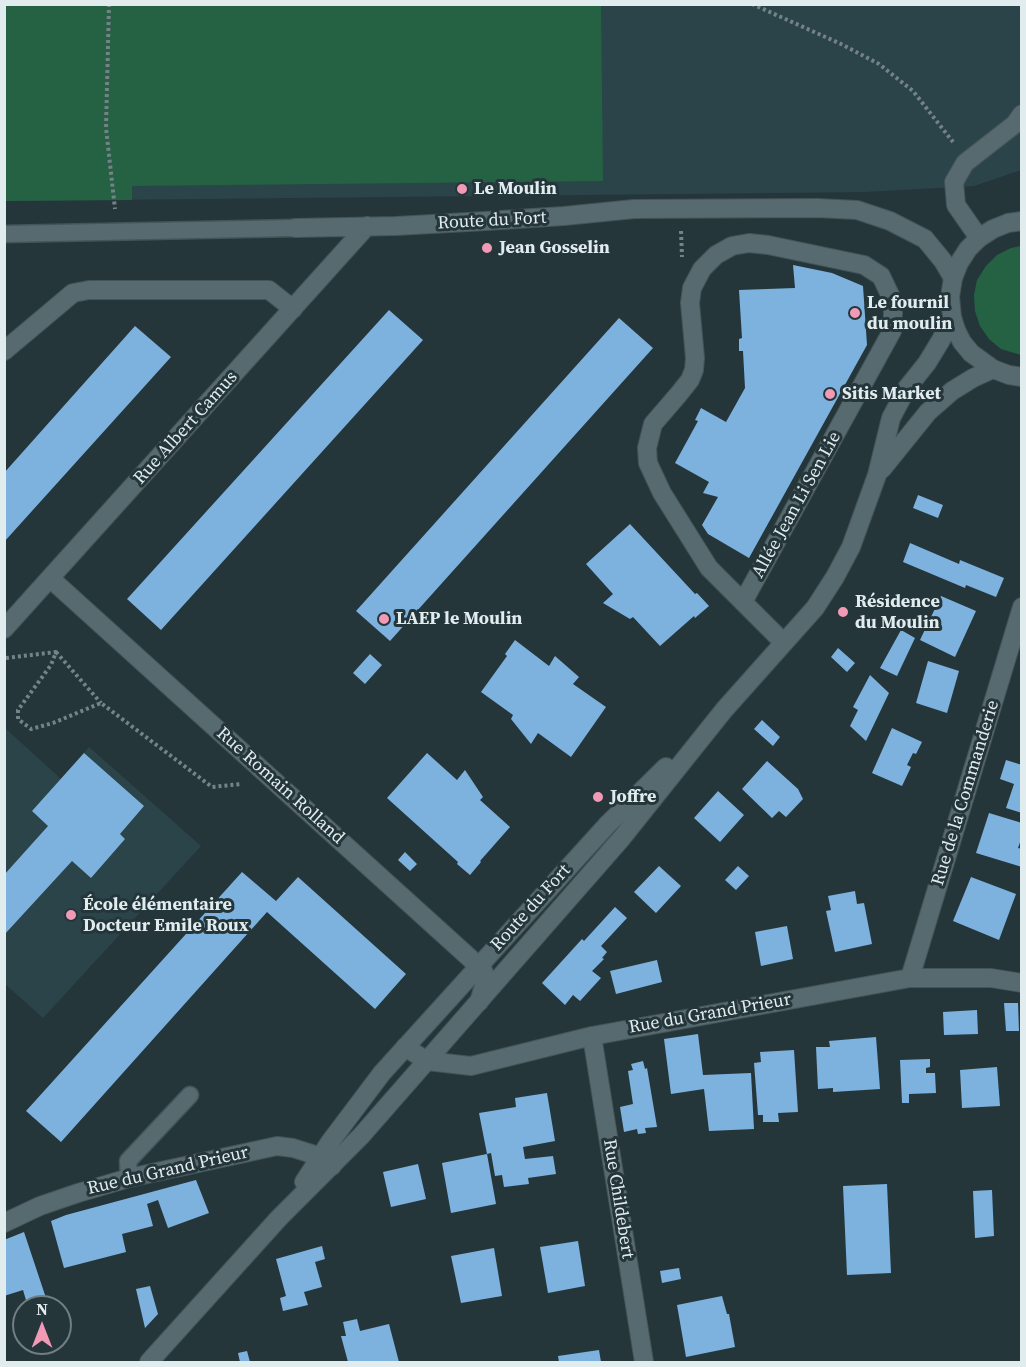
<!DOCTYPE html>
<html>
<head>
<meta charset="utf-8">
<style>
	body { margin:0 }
	#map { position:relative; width:1026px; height:1367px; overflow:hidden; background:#25363b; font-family:"Source Serif 4",serif }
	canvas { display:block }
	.frame { position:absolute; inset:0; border:6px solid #e1ecef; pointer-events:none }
	.north { position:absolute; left:12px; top:1295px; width:60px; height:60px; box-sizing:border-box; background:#25363b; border:2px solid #707f83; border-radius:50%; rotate:0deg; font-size:16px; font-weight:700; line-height:24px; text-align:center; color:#e1ecef }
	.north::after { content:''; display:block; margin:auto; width:21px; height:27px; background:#f09ab5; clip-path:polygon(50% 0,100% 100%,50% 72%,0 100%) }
</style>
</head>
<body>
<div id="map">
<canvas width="1026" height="1367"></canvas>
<div class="frame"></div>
<div class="north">N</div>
</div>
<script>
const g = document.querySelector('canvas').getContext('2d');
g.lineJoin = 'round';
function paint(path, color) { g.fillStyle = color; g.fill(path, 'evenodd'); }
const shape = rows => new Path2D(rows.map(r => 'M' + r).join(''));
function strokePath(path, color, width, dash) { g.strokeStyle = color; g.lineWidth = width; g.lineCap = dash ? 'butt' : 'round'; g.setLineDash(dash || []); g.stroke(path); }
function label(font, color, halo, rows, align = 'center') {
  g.font = font + ' "Source Serif 4",serif'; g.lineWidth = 6; g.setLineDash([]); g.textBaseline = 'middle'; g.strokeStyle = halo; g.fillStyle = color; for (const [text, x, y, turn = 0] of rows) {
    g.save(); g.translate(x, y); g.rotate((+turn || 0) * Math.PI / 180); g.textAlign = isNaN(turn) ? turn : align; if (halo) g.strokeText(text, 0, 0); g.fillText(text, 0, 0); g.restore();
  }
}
const built = shape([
	[4,5,1021,5,1021,170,974,186,865,192,5,201],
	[5,728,61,779,89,747,201,846,43,1018,5,984]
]);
const green = shape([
	[4,5,601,5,603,181,132,186,132,200,5,201],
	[1021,246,1022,246,1021,355,1001,349,989,339,980,326,975,311,974,295,977,280,986,266,997,255,1011,248]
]);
const building = shape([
	[793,265,832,273,863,286,867,345,749,558,708,534,702,525,718,497,703,493,709,482,675,463,698,421,695,420,701,408,726,422,745,388,743,351,739,351,739,339,742,338,739,290,795,288],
	[389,310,423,340,161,630,127,599],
	[619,318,653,348,390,641,356,611],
	[135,326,171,357,4,542,4,473],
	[918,495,943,505,938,518,913,508],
	[630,524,695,594,697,593,709,606,695,618,694,616,660,646,633,617,630,619,603,603,613,594,586,564],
	[910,543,959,564,960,560,1004,578,996,597,966,585,965,588,903,562],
	[941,596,976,611,955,657,920,640],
	[901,630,915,638,897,676,880,668],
	[515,640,549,666,555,656,579,677,573,684,606,707,571,757,538,733,531,744,511,719,513,715,481,692,507,656,505,654],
	[838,648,855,663,847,672,831,657],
	[370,654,382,665,365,684,353,673],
	[928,661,959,671,947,713,916,703],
	[870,675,889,693,866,741,850,726,858,710,853,707],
	[762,720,780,737,773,746,754,729],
	[892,728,922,742,916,754,913,753,907,765,911,767,902,786,872,773],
	[84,753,144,806,120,834,125,839,91,878,72,861,4,935,4,875,48,826,32,811],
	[427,753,457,780,465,770,483,797,480,800,510,827,480,861,481,862,470,875,457,864,458,862,387,798],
	[1006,760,1022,765,1022,813,1006,808,1014,784,1000,779],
	[767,761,798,789,803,799,786,817,779,811,772,818,742,789],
	[718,791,744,815,720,842,694,818],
	[989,813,1022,823,1022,837,1018,848,1022,849,1022,867,976,853],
	[405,852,417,864,410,871,398,860],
	[659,866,681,886,656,913,634,892],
	[738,866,749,876,736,890,725,880],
	[242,872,276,901,298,877,406,974,375,1009,267,912,61,1142,26,1111],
	[971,877,1016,894,999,940,953,921],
	[855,891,857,904,864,903,872,944,835,952,826,911,831,910,828,896],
	[615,907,627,918,601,946,607,952,602,958,604,959,592,971,601,978,580,1001,573,995,565,1005,542,983,582,939,584,941],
	[787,926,793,959,761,966,755,932],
	[657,960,662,982,616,994,610,971],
	[1004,1003,1018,1003,1019,1031,1006,1031],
	[977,1010,978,1034,944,1035,943,1012],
	[698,1034,703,1075,751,1073,754,1129,709,1131,704,1089,671,1094,664,1039],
	[876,1037,880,1089,833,1092,833,1088,818,1089,816,1047,830,1047,829,1041],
	[794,1050,798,1112,778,1113,779,1122,763,1122,763,1115,758,1115,754,1063,761,1062,760,1052],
	[930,1059,930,1067,926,1068,926,1073,935,1073,936,1093,909,1094,909,1103,902,1103,900,1060],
	[643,1061,645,1069,647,1068,657,1127,645,1128,646,1133,638,1134,637,1129,624,1132,620,1107,633,1104,628,1071,633,1070,631,1064],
	[997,1067,1000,1106,962,1108,960,1070],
	[547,1093,555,1141,523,1147,525,1159,553,1156,556,1174,528,1178,529,1184,504,1187,502,1175,495,1176,491,1153,487,1154,479,1113,516,1107,515,1098],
	[487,1154,496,1204,451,1213,442,1163],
	[418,1164,426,1199,391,1207,383,1172],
	[196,1180,209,1213,168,1228,158,1200,147,1204,153,1226,122,1234,126,1252,64,1268,51,1221,66,1215],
	[887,1184,891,1273,847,1275,843,1186],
	[992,1190,994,1236,975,1238,973,1191],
	[24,1232,49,1307,28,1307,23,1290,4,1296,4,1240],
	[578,1241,585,1286,548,1293,540,1247],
	[322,1246,325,1259,315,1262,322,1287,304,1292,308,1305,283,1311,280,1298,286,1296,276,1259],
	[494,1248,502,1296,461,1303,451,1256],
	[679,1268,681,1279,662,1283,660,1271],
	[150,1286,158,1314,145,1328,136,1289],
	[722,1296,727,1314,729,1314,735,1347,686,1357,677,1305],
	[357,1319,360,1331,389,1324,399,1362,348,1362,341,1336,346,1336,343,1322],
	[599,1350,601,1362,559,1362,558,1356],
	[247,1351,250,1362,240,1362,238,1353]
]);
const path = shape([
	[109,4,106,128,115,209],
	[752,4,841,44,879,64,913,91,953,142],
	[681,231,682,257],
	[56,652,101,703],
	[6,658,56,652,51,665,18,710,18,719,31,729,53,723,101,703,212,787,241,784]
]);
const lane = shape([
	[4,234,295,228],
	[129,1178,128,1161,190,1095]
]);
const street = shape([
	[295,228,396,226,486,221,564,216,634,209,817,208,857,210,890,221,925,239,943,261,953,278],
	[979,238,956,205,954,182,965,163,1015,124,1022,114],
	[4,351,73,293,89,290,269,290,293,309],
	[51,579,483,970,486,979,479,1002],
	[743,602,892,331,893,313,891,297,881,276,864,265,768,245,749,243,732,246,716,255,702,269,692,288,690,303,695,358,694,370,690,380,678,395,653,424,647,448,648,463,662,493,709,568,783,642],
	[4,629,367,226],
	[910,978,1022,607],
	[592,1036,644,1362],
	[405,1047,427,1061,471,1066,592,1036,910,978,991,978,1022,983],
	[4,1223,40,1206,78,1193,129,1178,277,1146,293,1148,312,1154,332,1166]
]);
const secondary = shape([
	[1022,221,1008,223,993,229,979,238,968,249,959,263,953,278,950,297,952,317,956,330,962,342,971,353,993,369,1009,375,1022,377],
	[882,469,928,412,952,391,973,378,993,369],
	[304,1182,330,1142,382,1073,607,825,666,767],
	[149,1362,279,1218,361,1136,396,1096,621,839,724,710,815,608,835,577,851,547,877,475,891,418,907,388,927,363,941,340,952,317]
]);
const markers = [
	[462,189,6,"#f09ab5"],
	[487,248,6,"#f09ab5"],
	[855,313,6,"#f09ab5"],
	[830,394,6,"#f09ab5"],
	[843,612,6,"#f09ab5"],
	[384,619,6,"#f09ab5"],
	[598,797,6,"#f09ab5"],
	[71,915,6,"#f09ab5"]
];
const poiNames = [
	["Le Moulin",474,189],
	["Jean Gosselin",499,248],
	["Le fournil",867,303],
	["du moulin",867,324],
	["Sitis Market",842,394],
	["Résidence",855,602],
	["du Moulin",855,623],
	["LAEP le Moulin",396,619],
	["Joffre",610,797],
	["École élémentaire",83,905],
	["Docteur Emile Roux",83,926]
];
const streetNames = [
	["Route du Fort",492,221,-3],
	["Rue Albert Camus",186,428,-48],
	["Allée Jean Li Sen Lie",797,505,-61],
	["Rue Romain Rolland",280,786,42],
	["Rue de la Commanderie",966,793,-73],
	["Route du Fort",531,908,-48],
	["Rue du Grand Prieur",710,1014,-10],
	["Rue du Grand Prieur",168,1171,-13],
	["Rue Childebert",618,1199,81]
];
paint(built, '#2b444a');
paint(green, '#256243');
paint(building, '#7db2df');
strokePath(lane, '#445457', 19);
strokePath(street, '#445457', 20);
strokePath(secondary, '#445457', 20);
strokePath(path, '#748387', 4, [3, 3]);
strokePath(lane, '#576a6f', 16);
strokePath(street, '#576a6f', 18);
strokePath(secondary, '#576a6f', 18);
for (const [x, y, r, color] of markers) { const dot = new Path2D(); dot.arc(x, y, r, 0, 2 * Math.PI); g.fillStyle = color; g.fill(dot); strokePath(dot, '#25363b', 2); }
label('bold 18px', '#e1ecef', '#25363b', poiNames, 'left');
label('18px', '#e1ecef', '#25363b', streetNames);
</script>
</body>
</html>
